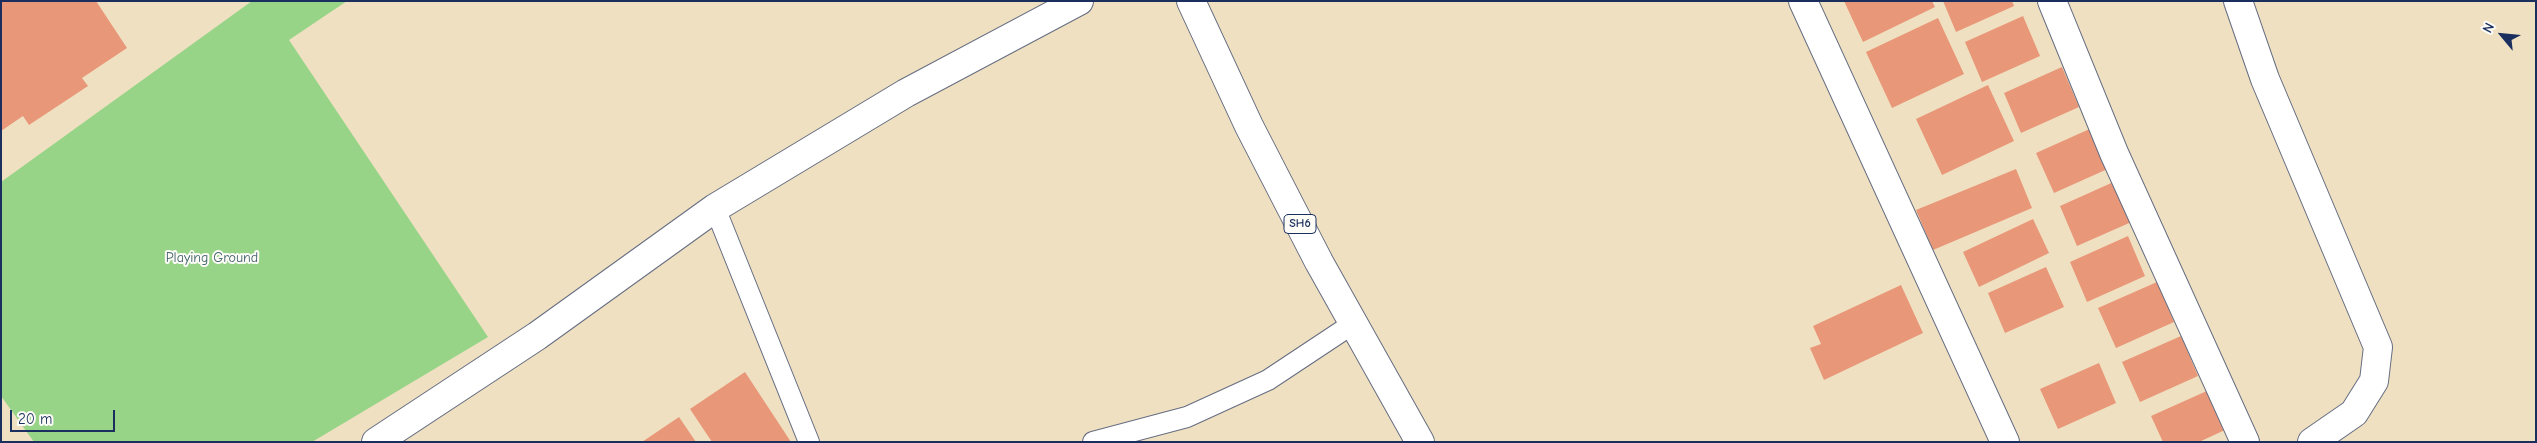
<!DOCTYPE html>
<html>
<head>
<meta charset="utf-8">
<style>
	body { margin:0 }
	#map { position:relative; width:2537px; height:443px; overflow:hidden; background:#efe0c1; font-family:"Comic Neue",sans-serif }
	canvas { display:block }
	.frame { position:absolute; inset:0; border:2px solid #1b2f5e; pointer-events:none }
	.north { position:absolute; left:2477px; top:10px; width:50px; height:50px; -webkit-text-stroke:4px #fdfcf7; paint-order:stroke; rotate:298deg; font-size:14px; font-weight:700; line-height:20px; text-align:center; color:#1b2f5e }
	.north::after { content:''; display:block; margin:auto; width:18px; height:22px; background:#1b2f5e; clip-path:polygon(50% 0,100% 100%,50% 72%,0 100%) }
	.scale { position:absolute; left:10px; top:410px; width:105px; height:22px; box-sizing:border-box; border:2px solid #1b2f5e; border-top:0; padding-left:6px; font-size:15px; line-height:18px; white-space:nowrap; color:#1b2f5e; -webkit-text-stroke:4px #fdfcf7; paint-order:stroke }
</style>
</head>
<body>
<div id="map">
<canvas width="2537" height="443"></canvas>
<div class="frame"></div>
<div class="north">N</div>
<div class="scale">20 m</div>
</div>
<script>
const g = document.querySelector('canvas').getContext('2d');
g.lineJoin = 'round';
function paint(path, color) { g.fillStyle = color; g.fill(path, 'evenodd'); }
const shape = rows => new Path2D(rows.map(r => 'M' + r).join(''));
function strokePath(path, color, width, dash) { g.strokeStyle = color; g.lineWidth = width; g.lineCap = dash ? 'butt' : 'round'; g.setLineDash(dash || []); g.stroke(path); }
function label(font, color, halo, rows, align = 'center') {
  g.font = font + ' "Comic Neue",sans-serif'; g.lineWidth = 4; g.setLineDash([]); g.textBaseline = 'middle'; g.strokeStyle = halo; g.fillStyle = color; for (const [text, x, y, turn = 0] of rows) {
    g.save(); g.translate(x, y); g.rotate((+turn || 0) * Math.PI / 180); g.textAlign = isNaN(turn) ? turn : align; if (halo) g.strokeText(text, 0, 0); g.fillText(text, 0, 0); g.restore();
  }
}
const green = shape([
	[252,1,347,1,289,40,488,337,312,442,34,442,1,396,1,182]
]);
const building = shape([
	[1,1,96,1,127,48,82,78,88,86,29,125,23,116,1,131],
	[1844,1,1932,1,1935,7,1863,42],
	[1943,1,2012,1,2014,6,1956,32],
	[2023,16,2040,56,1982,82,1965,42],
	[1938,18,1964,74,1892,108,1866,52],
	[2062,67,2079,107,2021,133,2004,93],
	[1988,85,2014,141,1942,175,1916,119],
	[2094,127,2112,167,2054,193,2036,153],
	[2016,169,2032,208,1933,250,1916,210],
	[2118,180,2136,220,2077,246,2060,206],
	[2033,219,2049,253,1979,287,1963,252],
	[2128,236,2145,276,2087,302,2070,262],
	[2046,267,2064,307,2005,333,1988,293],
	[2157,282,2174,322,2116,348,2098,308],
	[1901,285,1923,333,1824,380,1810,348,1821,344,1813,326],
	[2181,336,2198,376,2140,402,2122,362],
	[2099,363,2116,403,2058,429,2040,389],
	[745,372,791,442,712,442,690,409],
	[2209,390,2227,429,2199,442,2163,442,2151,416],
	[679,417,696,442,642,442]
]);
const service = shape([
	[715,208,809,442],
	[1093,442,1187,417,1268,380,1354,323]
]);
const minor = shape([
	[1803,1,2005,442],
	[2052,1,2114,153,2245,442],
	[2238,1,2265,79,2378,347,2374,381,2354,413,2312,442],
	[376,442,537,336,715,208,906,93,1079,1]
]);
const primary = shape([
	[1191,1,1249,126,1319,262,1420,442]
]);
const shields = [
	[1300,224,32]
];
const shieldNames = [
	["SH6",1300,224]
];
const parkNames = [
	["Playing Ground",212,258]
];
paint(green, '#98d488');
paint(building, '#e99779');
strokePath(service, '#656d81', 22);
strokePath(minor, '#656d81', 30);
strokePath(primary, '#656d81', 30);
strokePath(service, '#fff', 20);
strokePath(minor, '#fff', 28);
strokePath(primary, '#fff', 28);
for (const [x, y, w] of shields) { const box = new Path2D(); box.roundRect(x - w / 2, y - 9.5, w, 19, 4); g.fillStyle = '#fdfcf7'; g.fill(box); strokePath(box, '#1b2f5e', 1); }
label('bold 12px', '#1b2f5e', null, shieldNames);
label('14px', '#40616b', '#fdfcf7', parkNames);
</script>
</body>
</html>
